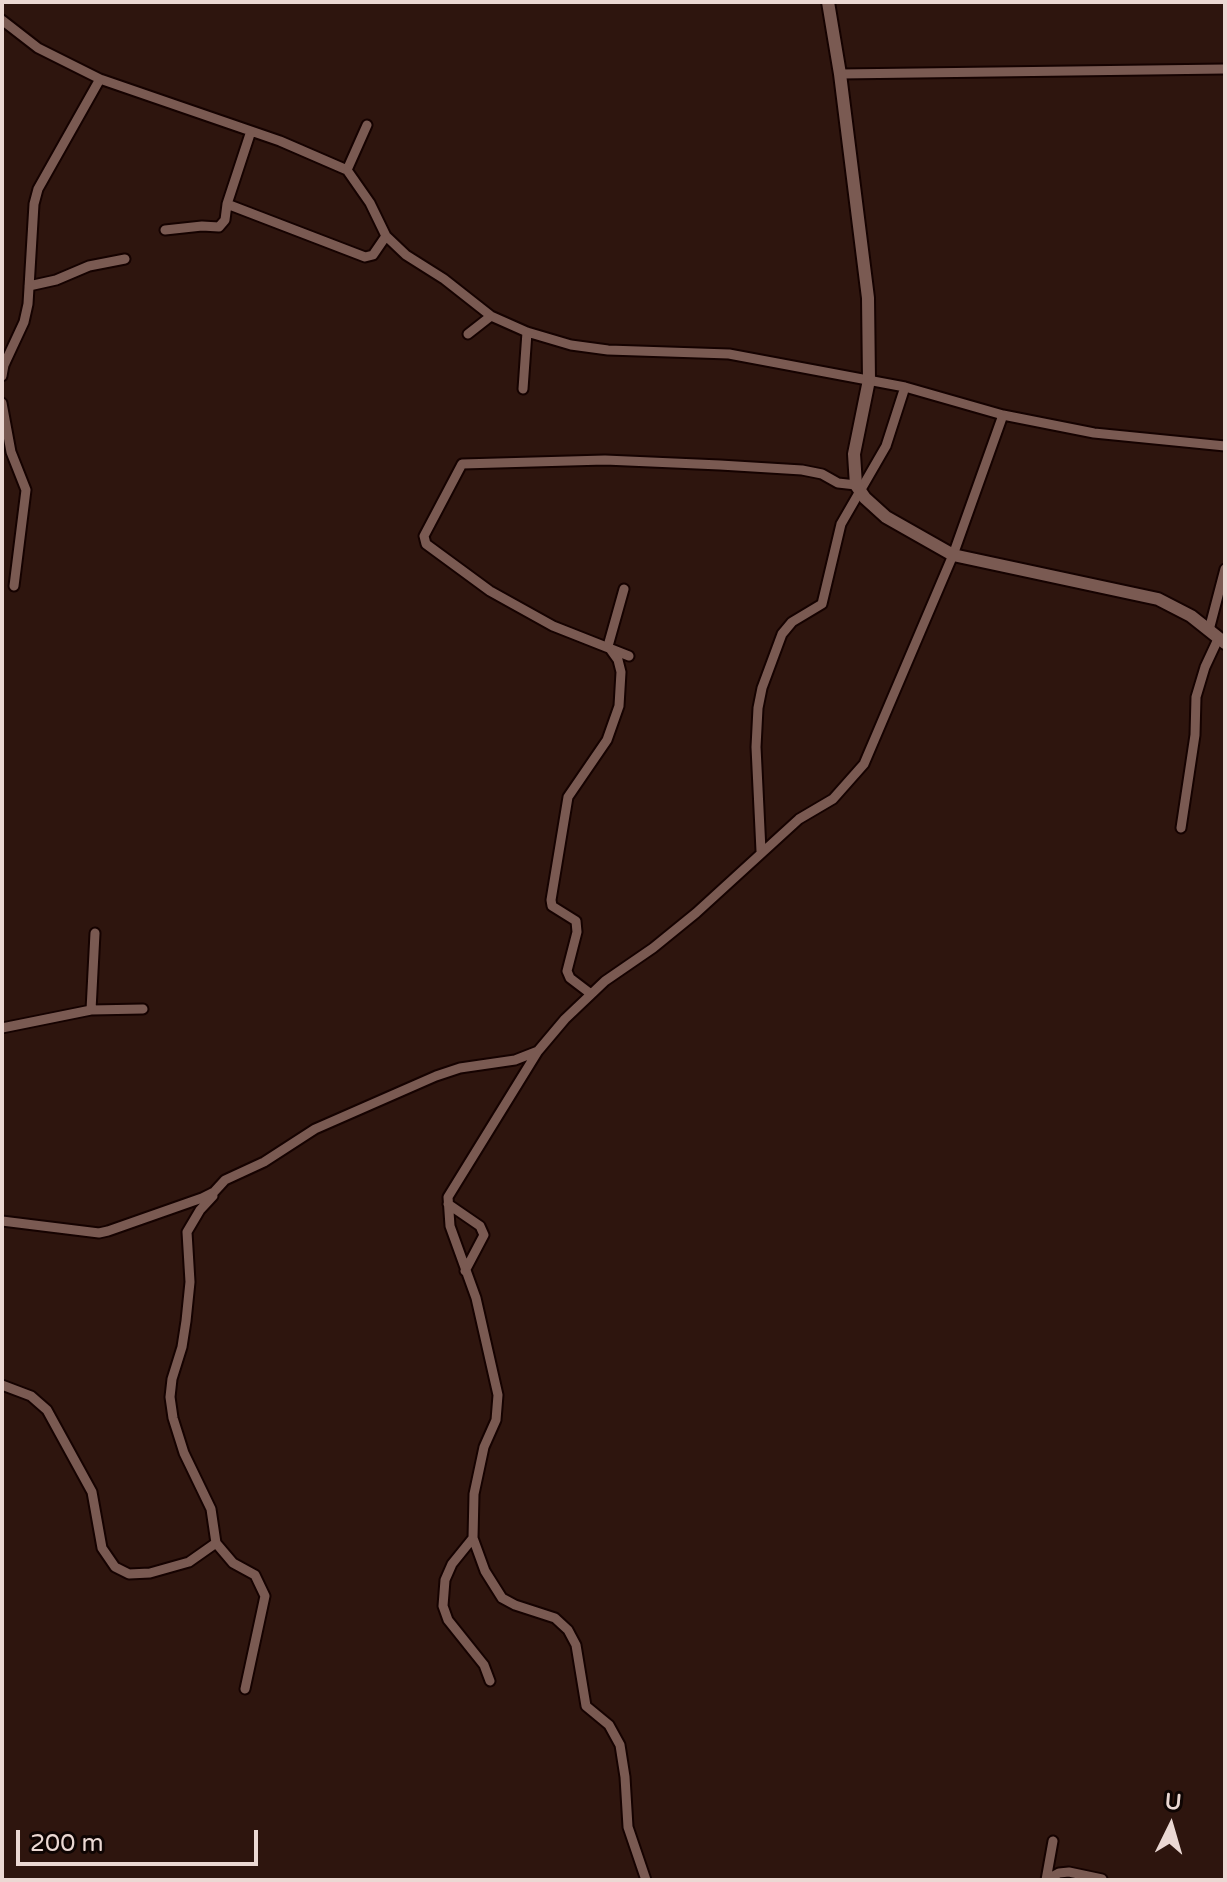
<!DOCTYPE html>
<html>
<head>
<meta charset="utf-8">
<style>
	body { margin:0 }
	#map { position:relative; width:1227px; height:1882px; overflow:hidden; background:#2e150e; font-family:"Varela Round",sans-serif }
	canvas { display:block }
	.frame { position:absolute; inset:0; border:4px solid #ebd8d3; pointer-events:none }
	.north { position:absolute; left:1131px; top:1786px; width:80px; height:80px; -webkit-text-stroke:6px #0f0503; paint-order:stroke; rotate:5deg; font-size:22px; font-weight:700; line-height:32px; text-align:center; color:#ebd8d3 }
	.north::after { content:''; display:block; margin:auto; width:28px; height:36px; background:#ebd8d3; clip-path:polygon(50% 0,100% 100%,50% 72%,0 100%) }
	.scale { position:absolute; left:16px; top:1830px; width:242px; height:36px; box-sizing:border-box; border:4px solid #ebd8d3; border-top:0; padding-left:10px; font-size:24px; line-height:28px; white-space:nowrap; color:#ebd8d3; -webkit-text-stroke:6px #0f0503; paint-order:stroke }
</style>
</head>
<body>
<div id="map">
<canvas width="1227" height="1882"></canvas>
<div class="frame"></div>
<div class="north">U</div>
<div class="scale">200 m</div>
</div>
<script>
const g = document.querySelector('canvas').getContext('2d');
g.lineJoin = 'round';
const shape = rows => new Path2D(rows.map(r => 'M' + r).join(''));
function strokePath(path, color, width, dash) { g.strokeStyle = color; g.lineWidth = width; g.lineCap = dash ? 'butt' : 'round'; g.setLineDash(dash || []); g.stroke(path); }
const street = shape([
	[2,20,38,48,100,79,280,141,347,170,370,203,386,236,406,255,444,279,491,316,527,332,571,345,608,350,729,354,905,387,1003,415,953,555,864,764,833,799,799,819,696,913,653,948,605,981,565,1019,538,1051,448,1197,450,1226,476,1298,498,1395,496,1420,484,1447,474,1494,473,1538,485,1571,502,1598,515,1605,555,1618,568,1630,576,1645,586,1706,609,1725,620,1745,625,1777,628,1827,646,1880],
	[840,74,1225,69],
	[347,170,367,125],
	[227,204,365,257,373,255,386,236],
	[165,230,202,226,219,227,225,220,227,204,251,131],
	[29,286,56,280,89,266,125,259],
	[468,334,491,316],
	[2,376,4,365,24,322,28,304,34,204,38,189,100,79],
	[523,389,527,332],
	[2,403,11,452,26,490,14,586],
	[1003,415,1094,433,1225,446],
	[1209,630,1225,569],
	[629,656,553,626,490,591,426,544,424,536,462,464,605,460,720,465,802,470,822,474,838,483,856,485],
	[1181,828,1195,735,1196,697,1205,667,1219,637],
	[761,851,756,747,758,708,762,688,782,634,792,622,822,604,841,524,886,446,905,387],
	[591,994,570,978,567,971,577,932,576,921,552,906,551,900,568,797,607,740,619,706,621,672,618,660,608,646,624,589],
	[91,1010,143,1009],
	[2,1028,91,1010,95,933],
	[213,1196,200,1210,187,1232,190,1282,186,1321,182,1347,172,1379,170,1397,173,1418,184,1453,211,1509,216,1543,233,1563,255,1575,265,1596,245,1689],
	[448,1204,480,1226,484,1235,465,1271],
	[2,1221,99,1233,108,1231,202,1198,214,1192,225,1180,264,1162,315,1129,436,1076,460,1068,515,1060,538,1051],
	[2,1385,31,1396,47,1410,92,1492,102,1548,115,1567,129,1574,150,1573,189,1562,216,1543],
	[473,1538,452,1564,445,1580,443,1606,448,1620,484,1665,490,1681],
	[1046,1880,1059,1873,1069,1872,1102,1879],
	[1046,1880,1053,1841]
]);
const secondary = shape([
	[828,2,840,74,868,298,869,380,854,454,856,485,865,498,886,517,953,555,1158,599,1191,616,1225,643]
]);
strokePath(street, '#150200', 13);
strokePath(secondary, '#150200', 16);
strokePath(street, '#7a5a52', 9);
strokePath(secondary, '#7a5a52', 12);
</script>
</body>
</html>
